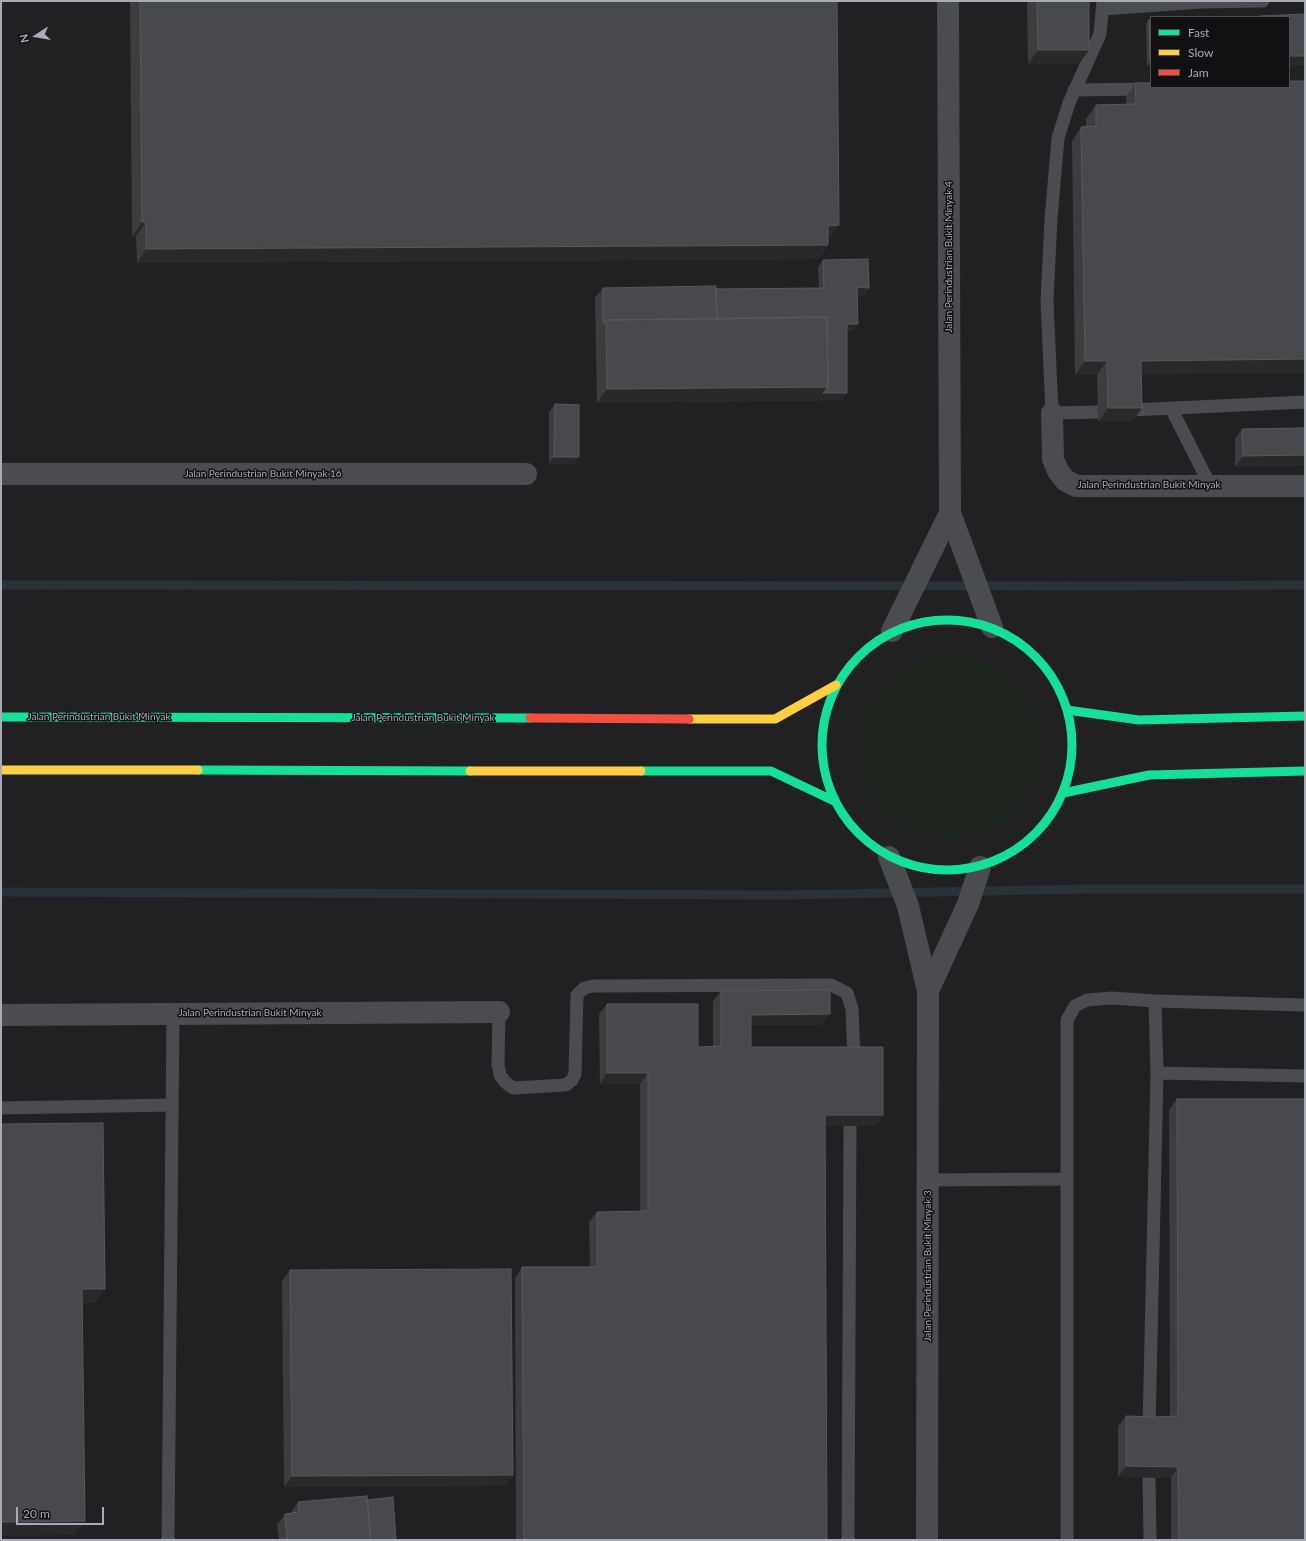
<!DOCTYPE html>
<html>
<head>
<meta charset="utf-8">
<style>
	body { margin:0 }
	#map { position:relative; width:1306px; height:1541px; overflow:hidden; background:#171717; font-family:Lato,sans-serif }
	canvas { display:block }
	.frame { position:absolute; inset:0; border:2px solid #a7acb8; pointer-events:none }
	.legend { position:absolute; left:1150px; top:16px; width:140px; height:72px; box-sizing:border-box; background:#111113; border:1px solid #4d4f55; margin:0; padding:5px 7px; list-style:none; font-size:12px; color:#a7acb8 }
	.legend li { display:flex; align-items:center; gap:8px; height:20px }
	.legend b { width:20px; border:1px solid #4d4f55 }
	.north { position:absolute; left:16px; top:16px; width:40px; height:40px; -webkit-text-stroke:3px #111113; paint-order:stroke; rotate:258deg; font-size:11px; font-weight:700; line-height:16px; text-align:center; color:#a7acb8 }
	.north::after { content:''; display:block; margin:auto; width:14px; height:18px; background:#a7acb8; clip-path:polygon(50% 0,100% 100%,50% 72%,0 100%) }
	.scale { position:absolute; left:16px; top:1507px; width:88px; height:18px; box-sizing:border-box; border:2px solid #a7acb8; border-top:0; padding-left:5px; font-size:12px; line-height:14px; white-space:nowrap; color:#a7acb8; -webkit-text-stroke:3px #111113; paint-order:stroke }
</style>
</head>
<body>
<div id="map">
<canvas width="1306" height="1541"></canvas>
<div class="frame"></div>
<ul class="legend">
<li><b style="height:5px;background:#16e098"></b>Fast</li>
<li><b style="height:5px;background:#ffcf43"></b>Slow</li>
<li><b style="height:5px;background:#f24e42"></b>Jam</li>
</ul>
<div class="north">N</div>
<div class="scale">20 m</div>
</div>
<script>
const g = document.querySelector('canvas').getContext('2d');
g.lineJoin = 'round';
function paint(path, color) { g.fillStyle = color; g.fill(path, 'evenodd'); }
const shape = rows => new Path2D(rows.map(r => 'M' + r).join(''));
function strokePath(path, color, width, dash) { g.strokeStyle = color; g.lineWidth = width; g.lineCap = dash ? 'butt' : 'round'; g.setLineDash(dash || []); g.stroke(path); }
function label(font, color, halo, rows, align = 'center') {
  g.font = font + ' Lato,sans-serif'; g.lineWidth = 3; g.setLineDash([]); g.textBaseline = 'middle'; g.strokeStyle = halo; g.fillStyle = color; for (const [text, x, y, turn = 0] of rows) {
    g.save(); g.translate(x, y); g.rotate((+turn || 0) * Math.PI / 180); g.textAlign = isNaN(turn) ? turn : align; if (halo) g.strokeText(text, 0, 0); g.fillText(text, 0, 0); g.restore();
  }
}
const built = shape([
	[1,1,1305,1,1305,1540,1,1540],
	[1151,17,1289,17,1289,87,1151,87]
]);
const green = shape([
	'860 748a90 90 0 1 1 180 0a90 90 0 1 1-180 0Z'
]);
const stream = shape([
	[1,585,1109,586,1305,585],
	[1,892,784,895,1089,889,1305,889]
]);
const lane = shape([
	[1103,9,1202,2,1263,1],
	[1074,90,1149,89],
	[1171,408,1210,485],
	[1131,410,1305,402],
	[1099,412,1052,413,1047,301,1051,219,1058,138,1069,103,1100,34,1103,1],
	[1155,1001,1157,1073,1305,1076],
	[499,1012,498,1064,500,1075,505,1082,513,1088,566,1085,572,1080,575,1074,577,995,584,988,594,986,831,985,847,993,852,1009,854,1057],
	[1,1108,172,1105],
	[928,1180,1066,1179],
	[1149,1428,1157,1073],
	[1149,1477,1150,1540],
	[168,1540,173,1014],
	[848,1540,850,1126],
	[1067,1540,1067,1020,1075,1006,1087,1000,1112,998,1155,1001,1305,1005]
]);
const street = shape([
	[948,1,950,513,992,627],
	[1052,413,1053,459,1058,471,1065,480,1076,486,1305,486],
	[1,474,526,474],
	[892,631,950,513],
	[889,857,908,906,928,991,927,1540],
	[928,991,968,904,980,867],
	[1,1015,499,1012]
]);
const fast = shape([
	'822 745a125 125 0 1 1 250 0a125 125 0 1 1-250 0Z',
	[1067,710,1139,720,1305,716],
	[1,717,530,718],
	[198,770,470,771],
	[641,771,771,771,834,801],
	[1063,793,1149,775,1305,771]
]);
const slow = shape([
	[689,719,775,719,836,685],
	[1,770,198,770],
	[470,771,641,771]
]);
const jam = shape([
	[530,718,689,719]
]);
const wall = shape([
	[130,1,837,1,829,239,828,239,828,245,819,259,137,263,136,236,132,236],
	[1027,1,1089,1,1079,64,1028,64],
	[1149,20,1151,20,1151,66,1147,66,1146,24],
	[1135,83,1142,408,1132,422,1098,422,1097,375,1075,375,1072,141,1081,127,1086,127,1086,119,1096,105,1126,104,1126,97],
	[823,260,869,288,864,295,857,295,853,331,847,331,847,393,842,400,597,403,595,298,603,288,716,289,819,288,818,267],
	[555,404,574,464,549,464,549,412],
	[1305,428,1305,466,1235,467,1235,439,1242,429],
	[721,991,822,1025,751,1025,751,1047,875,1126,825,1126,827,1540,516,1540,515,1278,522,1267,590,1267,589,1222,597,1212,640,1211,640,1084,600,1084,599,1014,607,1004,698,1047,713,1047,713,1001],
	[1177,1099,1305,1540,1171,1540,1171,1478,1118,1477,1118,1426,1126,1416,1156,1417,1170,1416,1169,1110],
	[290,1270,506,1486,284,1487,282,1281],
	[367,1500,391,1540,279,1540,277,1525,285,1514,291,1513,298,1502]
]);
const shadedWall = shape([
	[1038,50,1089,50,1079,64,1028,64],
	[1289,56,1305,56,1305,66,1289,67],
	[1150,62,1151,62,1151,66,1147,66],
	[142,222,146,222,136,236,132,236],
	[839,225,829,239,818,239,828,226],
	[828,245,819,259,137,263,146,249],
	[857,287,869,288,864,295,852,295],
	[847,324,858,324,853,331,841,331],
	[1305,359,1305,373,1131,375,1141,361],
	[1085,361,1107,361,1097,375,1075,375],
	[828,387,847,393,842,400,597,403,607,389],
	[1108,408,1142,408,1132,422,1098,422],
	[1305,455,1305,466,1235,467,1243,456],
	[554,457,579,457,574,464,549,464],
	[830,1014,822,1025,743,1025,751,1015],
	[607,1073,648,1073,640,1084,600,1084],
	[825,1115,883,1115,875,1126,817,1126],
	[82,1289,105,1289,95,1303,73,1303],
	[1126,1466,1178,1467,1171,1478,1118,1477],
	[513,1475,506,1486,284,1487,292,1476],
	[85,1521,75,1535,1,1536,1,1522]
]);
const building = shape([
	[140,1,837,1,839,225,828,226,828,245,146,249,146,222,142,222,140,1],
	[1037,1,1089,1,1089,50,1038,50,1037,1],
	[1305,14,1305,56,1289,56,1289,17,1260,17,1260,16,1305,14],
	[1149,20,1151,20,1151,62,1150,62,1149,20],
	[1289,81,1305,81,1305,359,1141,361,1142,408,1108,408,1107,361,1085,361,1081,127,1096,126,1096,105,1136,104,1135,83,1151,83,1151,87,1289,87,1289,81],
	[868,259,869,288,857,287,858,324,847,324,847,393,823,393,828,387,827,317,717,319,716,289,824,288,823,260,868,259],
	[716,286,717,319,606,320,603,324,603,288,716,286],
	[827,317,828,387,607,389,606,320,827,317],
	[555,404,579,405,579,457,554,457,555,404],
	[1305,428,1305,455,1243,456,1242,429,1305,428],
	[830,990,830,1014,751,1015,751,1047,883,1047,883,1115,825,1115,827,1540,524,1540,522,1267,597,1267,597,1212,648,1211,648,1073,607,1073,607,1004,698,1004,698,1047,721,1046,721,991,830,990],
	[1177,1099,1305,1099,1305,1540,1179,1540,1178,1467,1126,1466,1126,1416,1156,1417,1178,1416,1177,1099],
	[103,1123,105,1289,82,1289,85,1521,1,1522,1,1124,103,1123],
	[511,1269,513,1475,292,1476,290,1270,511,1269],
	[367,1496,371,1540,287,1540,285,1514,299,1512,298,1502,367,1496],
	[393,1497,396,1540,371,1540,367,1500,393,1497]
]);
const streetNames = [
	["Jalan Perindustrian Bukit Minyak 4",949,257,-90],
	["Jalan Perindustrian Bukit Minyak 16",263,474],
	["Jalan Perindustrian Bukit Minyak",1149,485],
	["Jalan Perindustrian Bukit Minyak",99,717],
	["Jalan Perindustrian Bukit Minyak",423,718],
	["Jalan Perindustrian Bukit Minyak",250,1013],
	["Jalan Perindustrian Bukit Minyak 3",928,1266,-90]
];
paint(built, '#212123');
paint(green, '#1c241d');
strokePath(stream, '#293239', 9);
strokePath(lane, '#4a4c50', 13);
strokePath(street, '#4a4c50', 22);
strokePath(fast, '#16e098', 9);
strokePath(slow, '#ffcf43', 9);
strokePath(jam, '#f24e42', 9);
paint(wall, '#3d3d3f');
paint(shadedWall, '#29292a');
paint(building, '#48494c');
strokePath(building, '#57595d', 1);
label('10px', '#a7acb8', '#111113', streetNames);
</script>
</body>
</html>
